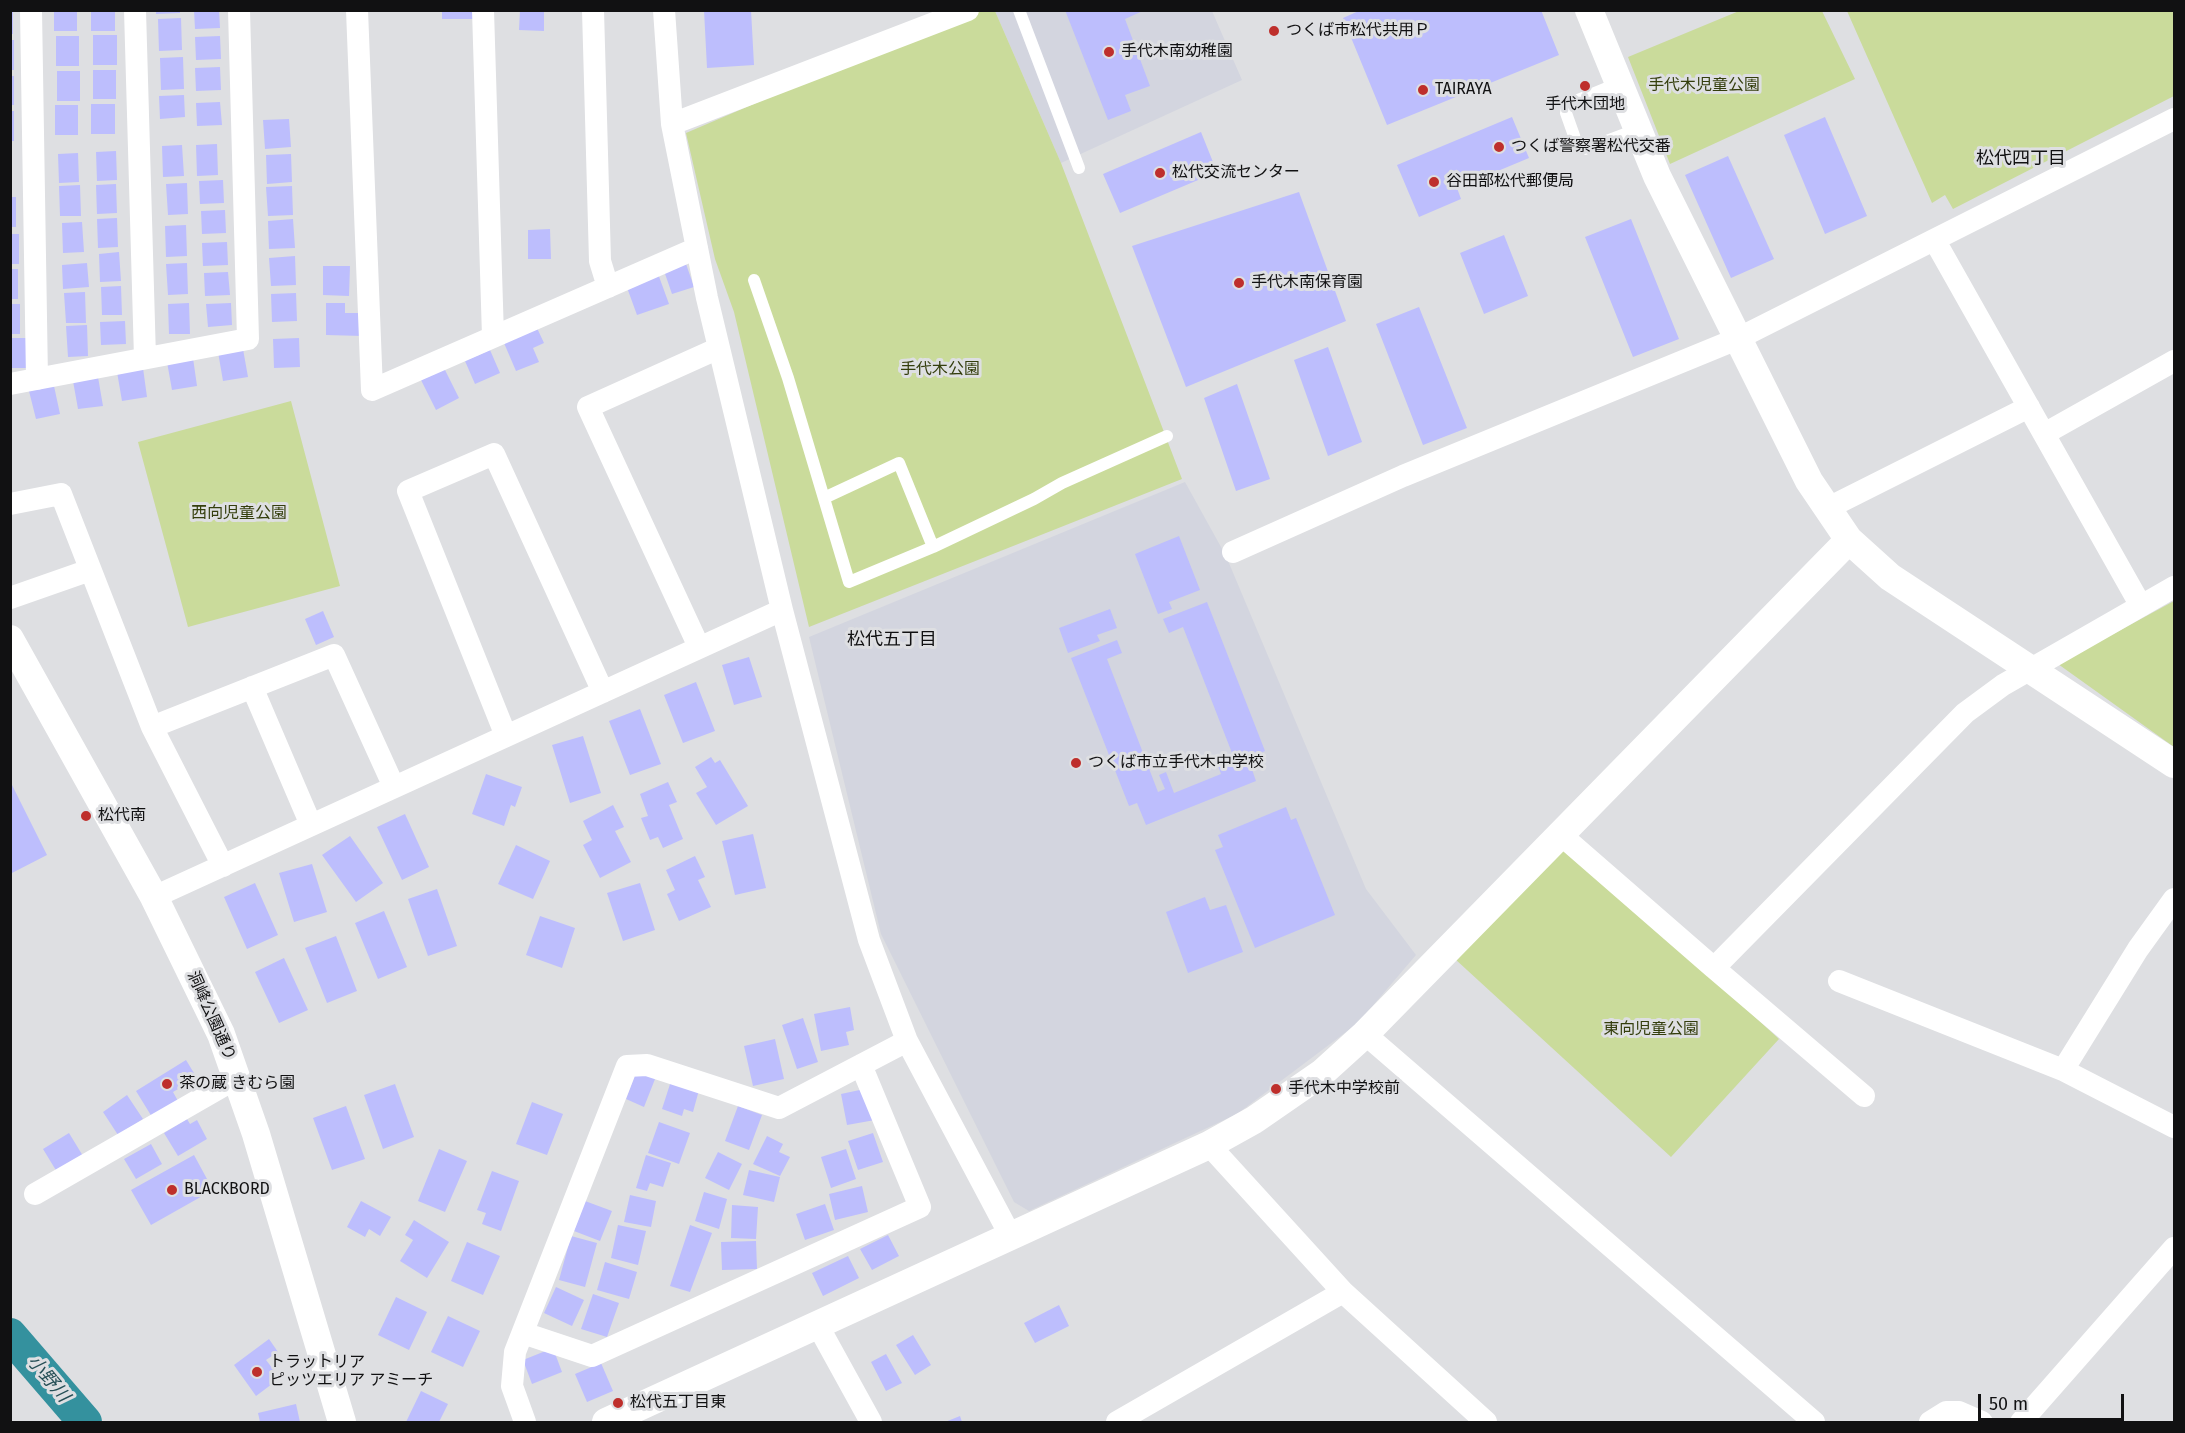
<!DOCTYPE html>
<html>
<head>
<meta charset="utf-8">
<style>
	body { margin:0 }
	#map { position:relative; width:2185px; height:1433px; overflow:hidden; background:#dedfe2; font-family:"Fira Sans",sans-serif }
	canvas { display:block }
	.frame { position:absolute; inset:0; border:12px solid #111112; pointer-events:none }
	.scale { position:absolute; left:1978px; top:1394px; width:146px; height:27px; box-sizing:border-box; border:3px solid #111112; border-top:0; padding-left:8px; font-size:18px; line-height:21px; white-space:nowrap; color:#111112; -webkit-text-stroke:4px #dedfe2; paint-order:stroke }
</style>
</head>
<body>
<div id="map">
<canvas width="2185" height="1433"></canvas>
<div class="frame"></div>
<div class="scale">50 m</div>
</div>
<script>
const g = document.querySelector('canvas').getContext('2d');
g.lineJoin = 'round';
function paint(path, color) { g.fillStyle = color; g.fill(path, 'evenodd'); }
const shape = rows => new Path2D(rows.map(r => 'M' + r).join(''));
function strokePath(path, color, width, dash) { g.strokeStyle = color; g.lineWidth = width; g.lineCap = dash ? 'butt' : 'round'; g.setLineDash(dash || []); g.stroke(path); }
function label(font, color, halo, rows, align = 'center') {
  g.font = font + ' "Fira Sans","Noto Sans JP",sans-serif'; g.lineWidth = 6; g.setLineDash([]); g.textBaseline = 'middle'; g.strokeStyle = halo; g.fillStyle = color; for (const [text, x, y, turn = 0] of rows) {
    g.save(); g.translate(x, y); g.rotate((+turn || 0) * Math.PI / 180); g.textAlign = isNaN(turn) ? turn : align; if (halo) g.strokeText(text, 0, 0); g.fillText(text, 0, 0); g.restore();
  }
}
const built = shape([
	[995,11,1212,11,1242,80,1061,163],
	[1185,482,1226,556,1366,889,1416,955,1358,1023,1237,1114,1029,1211,1014,1202,881,934,809,637]
]);
const green = shape([
	[971,11,995,11,1061,163,1182,479,809,627,734,312,715,259,686,133],
	[1739,11,1822,11,1855,79,1670,164,1628,57],
	[1847,11,2174,11,2174,96,1953,209,1945,195,1932,203],
	[291,401,340,586,188,627,138,442],
	[2174,601,2174,747,2058,664],
	[1563,841,1779,1039,1671,1157,1455,959]
]);
const river = shape([
	[10,1335,85,1422]
]);
const building = shape([
	[10,10,13,10,13,34,10,34],
	[54,10,77,10,77,31,54,31],
	[91,10,115,10,115,31,91,31],
	[156,10,180,10,180,13,156,14],
	[194,10,219,10,220,28,195,29],
	[442,10,480,10,479,19,442,19],
	[520,10,544,10,544,31,519,30],
	[704,10,751,10,754,65,707,68],
	[1065,10,1145,10,1125,19,1150,86,1125,95,1131,111,1108,120],
	[1361,10,1541,10,1559,55,1387,125,1343,18],
	[181,18,182,50,159,51,158,19],
	[93,35,117,35,117,65,93,65],
	[56,36,79,36,79,66,56,66],
	[220,36,221,59,196,60,195,37],
	[10,40,14,40,14,70,10,70],
	[183,57,184,89,161,90,160,58],
	[220,67,221,90,196,91,195,68],
	[93,70,116,70,116,99,93,99],
	[57,71,80,71,80,101,57,101],
	[10,76,14,76,14,105,10,105],
	[184,95,185,117,160,119,159,96],
	[220,102,222,125,197,126,196,103],
	[91,104,115,104,115,134,91,134],
	[55,105,78,105,78,135,55,135],
	[10,111,14,111,14,141,10,141],
	[1512,117,1529,158,1457,188,1461,199,1419,217,1397,165],
	[1825,117,1867,216,1825,234,1784,135],
	[289,119,291,147,265,149,263,120],
	[1201,132,1217,172,1120,213,1103,174],
	[217,144,218,175,197,176,196,145],
	[182,145,184,176,163,177,162,146],
	[116,151,117,180,97,181,96,152],
	[78,153,79,182,59,183,58,154],
	[291,154,292,182,267,184,266,155],
	[1728,156,1774,259,1731,278,1685,175],
	[223,180,224,203,200,204,199,181],
	[187,183,188,214,168,215,166,184],
	[116,184,117,213,97,214,96,185],
	[80,185,81,216,60,216,59,186],
	[292,186,293,215,268,216,266,187],
	[1299,192,1346,321,1186,387,1132,246],
	[10,197,16,197,16,227,10,227],
	[225,210,226,233,202,234,201,211],
	[117,218,118,247,98,248,97,219],
	[293,219,295,248,269,249,268,221],
	[1631,219,1679,339,1633,357,1585,237],
	[82,222,84,252,63,253,62,223],
	[186,225,187,256,166,257,165,226],
	[550,229,551,259,528,259,528,230],
	[10,234,19,234,19,264,10,264],
	[1504,235,1528,296,1484,314,1460,253],
	[227,242,228,265,203,266,202,243],
	[119,252,121,281,100,282,99,254],
	[295,256,296,285,271,286,269,258],
	[684,258,694,287,672,294,662,265],
	[87,263,89,287,63,289,62,265],
	[187,263,188,294,168,295,166,264],
	[323,266,350,266,349,296,323,295],
	[10,269,18,269,18,299,10,299],
	[657,271,669,304,637,315,625,282],
	[228,272,230,295,205,296,204,273],
	[121,286,122,315,102,315,101,287],
	[85,292,86,323,66,323,64,293],
	[296,293,297,321,272,322,271,294],
	[189,303,190,334,169,334,168,304],
	[231,303,232,325,208,327,206,304],
	[326,303,345,303,345,313,363,313,363,336,326,335],
	[10,304,20,304,20,334,10,334],
	[1419,307,1467,428,1423,445,1376,324],
	[125,321,126,344,101,345,100,322],
	[87,325,88,356,68,357,66,326],
	[537,328,544,343,533,348,539,362,516,371,504,343],
	[10,338,26,338,26,368,10,368],
	[299,338,300,367,274,368,273,339],
	[1328,347,1362,442,1328,456,1294,360],
	[243,349,248,377,223,381,218,352],
	[490,350,500,373,475,384,465,361],
	[193,358,197,386,172,390,167,362],
	[143,368,147,397,122,401,117,372],
	[444,368,459,398,436,410,421,380],
	[98,377,103,406,78,409,73,381],
	[1237,384,1270,479,1236,491,1204,398],
	[54,386,60,414,36,419,29,391],
	[1179,536,1200,590,1169,602,1172,609,1158,614,1135,554],
	[1207,602,1265,751,1248,758,1256,781,1146,825,1137,803,1129,806,1071,658,1117,640,1122,653,1107,659,1158,792,1165,789,1159,775,1166,772,1174,793,1221,774,1216,760,1232,753,1183,627,1169,633,1163,619],
	[1110,609,1117,628,1097,635,1100,641,1068,653,1059,628],
	[323,611,334,637,316,645,305,619],
	[749,657,762,697,734,705,722,665],
	[696,682,715,731,683,743,664,695],
	[640,709,661,764,630,775,609,721],
	[583,736,601,793,570,803,552,745],
	[711,757,715,763,720,760,748,806,716,825,696,793,707,787,695,767],
	[486,774,522,787,515,807,511,805,504,826,472,814],
	[10,781,47,855,10,874],
	[668,782,677,802,669,805,683,839,663,848,658,837,650,840,641,818,648,816,640,794],
	[613,805,624,827,615,831,631,862,600,878,583,845,592,840,583,821],
	[1286,807,1291,820,1296,818,1335,915,1255,948,1215,850,1223,847,1218,835],
	[405,814,429,867,402,880,377,827],
	[753,834,766,888,735,895,722,841],
	[350,836,383,883,356,902,322,855],
	[516,845,550,861,533,899,498,884],
	[695,856,705,877,698,880,711,907,679,921,667,894,675,890,666,870],
	[312,864,327,912,294,922,279,873],
	[255,883,278,935,247,949,224,897],
	[640,883,655,930,623,941,607,893],
	[437,889,457,946,428,956,408,899],
	[1205,897,1210,910,1226,905,1243,952,1188,973,1166,912],
	[384,911,407,967,378,979,355,923],
	[540,916,575,928,562,968,526,955],
	[336,936,357,991,327,1003,305,948],
	[284,958,308,1010,279,1023,255,972],
	[850,1007,854,1030,846,1032,849,1045,821,1051,814,1014],
	[803,1018,818,1062,797,1069,782,1025],
	[775,1039,784,1079,753,1086,744,1046],
	[186,1060,197,1078,173,1092,178,1101,152,1117,136,1091],
	[638,1067,657,1074,644,1107,626,1099],
	[671,1081,699,1090,693,1112,684,1109,682,1116,662,1109],
	[395,1084,414,1137,383,1149,364,1095],
	[869,1088,875,1120,847,1125,841,1094],
	[127,1095,143,1119,118,1135,103,1112],
	[532,1102,563,1114,547,1155,516,1144],
	[346,1106,365,1159,332,1170,313,1118],
	[738,1106,762,1115,749,1150,725,1141],
	[187,1119,190,1124,197,1120,207,1139,178,1156,164,1133],
	[659,1122,690,1133,679,1164,648,1153],
	[69,1133,83,1156,57,1172,43,1149],
	[873,1133,883,1162,858,1170,848,1141],
	[767,1136,783,1144,779,1152,790,1157,780,1176,753,1164],
	[151,1144,162,1164,136,1179,124,1159],
	[439,1149,467,1161,445,1212,418,1201],
	[846,1149,856,1179,831,1188,821,1157],
	[718,1152,742,1164,729,1190,705,1178],
	[194,1155,213,1190,151,1225,131,1190],
	[646,1155,671,1163,663,1187,650,1183,647,1191,636,1188],
	[749,1170,780,1177,774,1202,743,1195],
	[492,1171,519,1181,501,1231,482,1224,486,1213,477,1210],
	[862,1186,868,1212,835,1220,829,1194],
	[704,1192,727,1199,719,1229,695,1221],
	[630,1195,656,1201,651,1227,624,1222],
	[361,1201,391,1217,380,1236,369,1229,365,1237,347,1227],
	[585,1201,612,1211,600,1241,574,1231],
	[825,1204,834,1230,805,1240,796,1214],
	[732,1205,758,1207,756,1239,731,1238],
	[414,1220,449,1242,427,1278,400,1261,413,1240,405,1235],
	[618,1225,646,1231,638,1265,611,1258],
	[690,1225,712,1233,690,1292,670,1286],
	[888,1235,899,1256,872,1270,860,1249],
	[571,1236,597,1243,585,1287,559,1280],
	[756,1241,757,1269,722,1270,721,1242],
	[467,1242,500,1256,483,1295,451,1281],
	[848,1256,859,1278,823,1296,812,1273],
	[605,1262,637,1272,629,1299,597,1290],
	[556,1287,584,1300,572,1326,544,1313],
	[593,1294,619,1303,607,1337,581,1329],
	[396,1297,427,1312,409,1350,378,1335],
	[1059,1305,1069,1326,1035,1343,1024,1323],
	[448,1316,480,1331,463,1367,431,1352],
	[913,1335,931,1365,915,1375,896,1345],
	[269,1339,278,1352,266,1360,280,1378,256,1396,234,1365],
	[553,1348,562,1372,532,1384,523,1360],
	[886,1354,902,1383,886,1391,871,1362],
	[601,1363,613,1391,587,1402,575,1374],
	[421,1391,448,1404,439,1422,406,1422],
	[296,1404,300,1422,260,1422,258,1413],
	[960,1416,962,1422,945,1422]
]);
const service = shape([
	[1019,10,1079,168],
	[1619,83,1568,104,1566,113,1577,144,1585,149,1638,129],
	[754,280,788,378,849,582,933,547,1034,499,1062,483,1167,436],
	[824,498,899,463,933,547]
]);
const minor = shape([
	[31,10,37,379],
	[135,10,145,358],
	[357,10,372,390,697,248],
	[483,10,493,337],
	[593,10,600,261,608,287],
	[664,10,672,124,707,298,782,610,869,940,907,1041,1010,1235],
	[672,124,968,10],
	[1935,241,2141,606],
	[10,384,248,339,239,10],
	[2044,434,2174,361],
	[10,504,61,494,152,727],
	[1826,509,2029,407],
	[1233,552,1403,476,1737,339,2174,119],
	[10,598,90,570],
	[699,647,588,407,719,348],
	[252,687,311,825],
	[506,736,408,491,494,454,603,692],
	[1560,834,1714,968,1965,713,2003,685,2174,587],
	[223,866,152,727,334,655,394,787],
	[154,897,782,610],
	[2174,899,2138,949,2063,1070,2174,1127],
	[1714,968,1864,1096],
	[1839,981,2063,1070],
	[1365,1034,1814,1422],
	[1209,1145,1343,1292,1486,1422],
	[35,1194,223,1086,238,1080],
	[817,1324,871,1422],
	[523,1333,592,1356,920,1207,861,1065],
	[525,1422,512,1386,515,1352,627,1066,647,1065,779,1108,907,1041],
	[1117,1422,1343,1292],
	[1930,1422,1946,1412,1959,1412,1982,1422],
	[2021,1422,2174,1248]
]);
const tertiary = shape([
	[1589,10,1657,176,1809,481,1849,540,1890,577,2174,764],
	[10,639,154,897,221,1034,256,1134,342,1422],
	[606,1422,1209,1145,1254,1120,1322,1073,1365,1034,1849,540]
]);
const markers = [
	[1274,31,6,"#be2f2c"],
	[1109,52,6,"#be2f2c"],
	[1585,86,6,"#be2f2c"],
	[1423,90,6,"#be2f2c"],
	[1499,147,6,"#be2f2c"],
	[1160,173,6,"#be2f2c"],
	[1434,182,6,"#be2f2c"],
	[1239,283,6,"#be2f2c"],
	[1076,763,6,"#be2f2c"],
	[86,816,6,"#be2f2c"],
	[167,1084,6,"#be2f2c"],
	[1276,1089,6,"#be2f2c"],
	[172,1190,6,"#be2f2c"],
	[257,1372,6,"#be2f2c"],
	[618,1403,6,"#be2f2c"]
];
const poiNames = [
	["つくば市松代共用Ｐ",1286,31],
	["手代木南幼稚園",1121,52],
	["TAIRAYA",1435,90],
	["手代木団地",1585,105,"center"],
	["つくば警察署松代交番",1511,147],
	["松代交流センター",1172,173],
	["谷田部松代郵便局",1446,182],
	["手代木南保育園",1251,283],
	["つくば市立手代木中学校",1088,763],
	["松代南",98,816],
	["茶の蔵 きむら園",179,1084],
	["手代木中学校前",1288,1089],
	["BLACKBORD",184,1190],
	["トラットリア",269,1363],
	["ピッツエリア アミーチ",269,1381],
	["松代五丁目東",630,1403]
];
const parkNames = [
	["手代木児童公園",1704,86],
	["手代木公園",940,370],
	["西向児童公園",239,514],
	["東向児童公園",1651,1030]
];
const streetNames = [
	["洞峰公園通り",211,1016,66]
];
const neighbourhoodNames = [
	["松代四丁目",2021,159],
	["松代五丁目",892,640]
];
const waterNames = [
	["小野川",48,1379,50]
];
paint(built, '#d3d5df');
paint(green, '#cadb9b');
strokePath(river, '#34919e', 34);
paint(building, '#bdbefd');
strokePath(service, '#fff', 12);
strokePath(minor, '#fff', 22);
strokePath(tertiary, '#fff', 28);
for (const [x, y, r, color] of markers) { const dot = new Path2D(); dot.arc(x, y, r, 0, 2 * Math.PI); g.fillStyle = color; g.fill(dot); strokePath(dot, '#dedfe2', 2); }
label('16px', '#111112', '#dedfe2', poiNames, 'left');
label('16px', '#343e0d', '#dedfe2', parkNames);
label('16px', '#111112', '#dedfe2', streetNames);
label('18px', '#111112', '#dedfe2', neighbourhoodNames);
label('italic 18px', '#264f56', '#dedfe2', waterNames);
</script>
</body>
</html>
